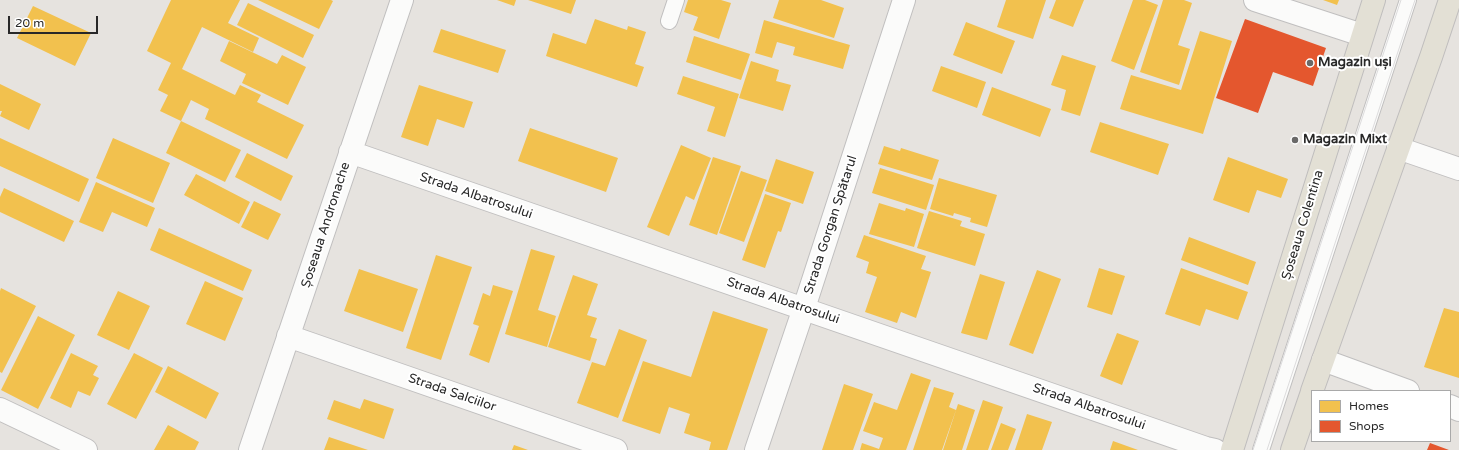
<!DOCTYPE html>
<html>
<head>
<meta charset="utf-8">
<style>
	body { margin:0 }
	#map { position:relative; width:1459px; height:450px; overflow:hidden; background:#e6e3df; font-family:"Varela Round",sans-serif }
	canvas { display:block }
	.legend { position:absolute; left:1311px; top:390px; width:140px; height:52px; box-sizing:border-box; background:#fff; border:1px solid #a9a9a9; margin:0; padding:5px 7px; list-style:none; font-size:12px; color:#282828 }
	.legend li { display:flex; align-items:center; gap:8px; height:20px }
	.legend b { width:20px; border:1px solid #a9a9a9 }
	.scale { position:absolute; left:8px; top:16px; width:90px; height:18px; box-sizing:border-box; border:2px solid #282828; border-top:0; padding-left:5px; font-size:12px; line-height:14px; white-space:nowrap; color:#282828; -webkit-text-stroke:3px #fff; paint-order:stroke }
</style>
</head>
<body>
<div id="map">
<canvas width="1459" height="450"></canvas>
<ul class="legend">
<li><b style="height:11px;background:#f2c14e"></b>Homes</li>
<li><b style="height:11px;background:#e4572e"></b>Shops</li>
</ul>
<div class="scale">20 m</div>
</div>
<script>
const g = document.querySelector('canvas').getContext('2d');
g.lineJoin = 'round';
function paint(path, color) { g.fillStyle = color; g.fill(path, 'evenodd'); }
const shape = rows => new Path2D(rows.map(r => 'M' + r).join(''));
function strokePath(path, color, width, dash) { g.strokeStyle = color; g.lineWidth = width; g.lineCap = dash ? 'butt' : 'round'; g.setLineDash(dash || []); g.stroke(path); }
function label(font, color, halo, rows, align = 'center') {
  g.font = font + ' "Varela Round",sans-serif'; g.lineWidth = 4; g.setLineDash([]); g.textBaseline = 'middle'; g.strokeStyle = halo; g.fillStyle = color; for (const [text, x, y, turn = 0] of rows) {
    g.save(); g.translate(x, y); g.rotate((+turn || 0) * Math.PI / 180); g.textAlign = isNaN(turn) ? turn : align; if (halo) g.strokeText(text, 0, 0); g.fillText(text, 0, 0); g.restore();
  }
}
const homes = shape([
	[171,0,240,0,228,23,259,38,253,52,202,27,182,69,235,95,240,85,261,95,257,102,304,125,287,159,205,119,209,109,191,100,181,121,160,111,168,95,158,90,171,63,147,51],
	[258,0,331,0,333,1,319,29],
	[497,0,516,0,514,6],
	[528,0,576,0,571,14],
	[688,0,721,0,731,3,719,39,693,30,698,17,684,12],
	[779,0,821,0,844,8,834,38,773,18],
	[1006,0,1046,0,1033,39,997,27],
	[1056,0,1084,0,1073,27,1049,18],
	[1133,0,1145,0,1158,5,1134,70,1111,61],
	[1163,0,1184,0,1192,3,1178,45,1190,49,1179,85,1140,72],
	[1323,0,1339,0,1337,5],
	[248,3,314,35,303,58,237,25],
	[33,6,91,33,75,66,17,38],
	[595,19,627,30,628,26,646,32,635,64,644,67,637,87,546,56,553,33,586,44],
	[764,20,850,45,843,69,793,55,795,47,777,42,772,58,755,53],
	[966,22,1015,41,1002,74,953,55],
	[441,29,506,50,498,73,433,52],
	[1200,31,1232,41,1203,134,1120,109,1131,75,1181,90],
	[694,36,750,54,741,80,686,62],
	[229,41,277,64,282,55,306,67,288,105,242,83,246,74,220,61],
	[1062,55,1096,66,1080,116,1061,110,1066,90,1051,85],
	[751,61,779,70,776,81,791,85,783,111,739,98],
	[941,66,986,82,977,108,932,91],
	[683,76,739,94,725,137,707,131,715,107,677,94],
	[0,84,41,104,29,130,0,116,2,111,0,111],
	[419,85,473,102,464,128,437,119,428,146,401,137],
	[992,87,1051,109,1040,137,982,115],
	[181,121,241,150,225,182,166,153],
	[1100,122,1169,144,1158,175,1090,152],
	[530,128,618,158,606,192,518,161],
	[0,138,89,179,79,202,0,166],
	[113,138,170,163,153,203,96,178],
	[681,145,711,158,694,200,686,196,669,236,647,227],
	[884,146,900,151,901,148,939,160,932,180,878,164],
	[247,153,293,176,281,201,235,177],
	[713,157,741,166,717,235,689,225],
	[1228,157,1288,179,1281,198,1257,190,1249,213,1213,200],
	[776,159,814,172,803,204,765,191],
	[880,168,934,185,926,210,872,193],
	[741,171,767,180,744,242,719,233],
	[196,174,250,202,239,224,184,195],
	[939,178,997,195,987,227,970,222,971,218,954,213,953,216,930,209],
	[96,182,155,208,147,227,112,212,103,232,79,222],
	[4,188,74,221,64,242,0,212,0,197],
	[765,194,791,203,781,232,778,231,765,268,742,260],
	[254,201,281,214,268,240,241,227],
	[879,203,905,211,906,208,924,214,914,247,869,234],
	[929,211,962,221,960,226,985,234,975,266,917,248],
	[159,228,252,270,243,291,150,250],
	[864,235,926,256,921,269,931,272,916,318,901,312,897,323,865,312,877,277,866,273,869,262,856,257],
	[1189,237,1256,262,1248,285,1181,260],
	[531,249,555,256,538,310,556,316,547,347,505,334],
	[436,255,472,267,441,360,406,348],
	[1099,268,1125,276,1112,315,1087,307],
	[1181,268,1248,292,1238,320,1206,309,1200,326,1165,314],
	[359,269,418,289,403,332,344,311],
	[1037,270,1061,279,1033,354,1009,345],
	[980,274,1005,282,987,340,961,333],
	[573,275,598,284,587,315,597,318,590,337,597,339,590,361,548,347],
	[205,281,243,298,225,341,186,324],
	[493,285,513,291,489,363,469,355,479,326,473,324,483,293,490,296],
	[1,288,36,306,2,373,0,372,0,291],
	[118,291,150,306,129,350,97,335],
	[1444,308,1459,312,1459,378,1424,367],
	[713,311,768,329,727,450,709,450,711,442,684,433,690,414,669,407,660,434,622,421,643,361,691,377],
	[38,316,75,335,38,409,1,390],
	[619,329,647,340,618,418,577,403,592,362,605,366],
	[1117,333,1139,341,1122,385,1100,376],
	[71,353,98,366,93,375,99,378,90,396,78,391,71,408,50,398],
	[134,353,163,368,136,419,107,404],
	[168,366,219,393,206,419,155,392],
	[911,373,931,380,906,450,860,450,862,443,879,449,883,438,863,431,874,402,897,410],
	[844,384,873,394,853,450,822,450],
	[934,387,954,393,949,407,956,410,942,450,913,450],
	[364,399,394,409,384,439,327,419,334,400,360,409],
	[983,400,1003,407,988,450,966,450],
	[958,404,975,410,962,450,943,450],
	[1027,414,1052,422,1042,450,1015,450],
	[1001,423,1016,429,1008,450,991,450],
	[168,425,199,442,195,450,154,450],
	[329,437,368,450,324,450],
	[1113,441,1138,450,1110,450],
	[514,445,528,450,512,450]
]);
const shops = shape([
	[1245,19,1326,48,1313,86,1273,72,1258,113,1216,98],
	[1430,443,1449,450,1427,450]
]);
const lane = shape([
	[669,21,676,0],
	[1261,450,1408,0]
]);
const street = shape([
	[1255,0,1362,35],
	[1398,148,1459,169],
	[1323,360,1408,391],
	[1450,406,1459,410],
	[0,409,86,450],
	[756,450,804,308,904,0]
]);
const secondary = shape([
	[350,152,1206,448,1215,450],
	[288,336,616,450],
	[250,450,402,0]
]);
const primary = shape([
	[1312,391,1431,57,1450,0],
	[1232,450,1374,0],
	[1292,450,1312,392]
]);
const tram = shape([
	[1253,450,1401,0],
	[1267,450,1415,0]
]);
const markers = [
	[1310,63,4,"#6a6968"],
	[1295,140,4,"#6a6968"]
];
const poiNames = [
	["Magazin uși",1318,63],
	["Magazin Mixt",1303,140]
];
const streetNames = [
	["Strada Albatrosului",476,196,19],
	["Șoseaua Andronache",326,225,-72],
	["Strada Gorgan Spătarul",831,225,-72],
	["Șoseaua Colentina",1303,225,-73],
	["Strada Albatrosului",783,301,19],
	["Strada Salciilor",452,393,19],
	["Strada Albatrosului",1089,407,19]
];
paint(homes, '#f2c14e');
paint(shops, '#e4572e');
strokePath(lane, '#c0bfbf', 18);
strokePath(street, '#c0bfbf', 24);
strokePath(secondary, '#c0bfbf', 24);
strokePath(primary, '#bfbdbd', 24);
strokePath(lane, '#fbfbfa', 16);
strokePath(street, '#fbfbfa', 22);
strokePath(secondary, '#fbfbfa', 22);
strokePath(primary, '#e3e0d5', 22);
strokePath(tram, '#dddcdd', 1);
for (const [x, y, r, color] of markers) { const dot = new Path2D(); dot.arc(x, y, r, 0, 2 * Math.PI); g.fillStyle = color; g.fill(dot); strokePath(dot, '#fff', 1.5); }
label('bold 13px', '#282828', '#fff', poiNames, 'left');
label('13px', '#282828', '#fff', streetNames);
</script>
</body>
</html>
